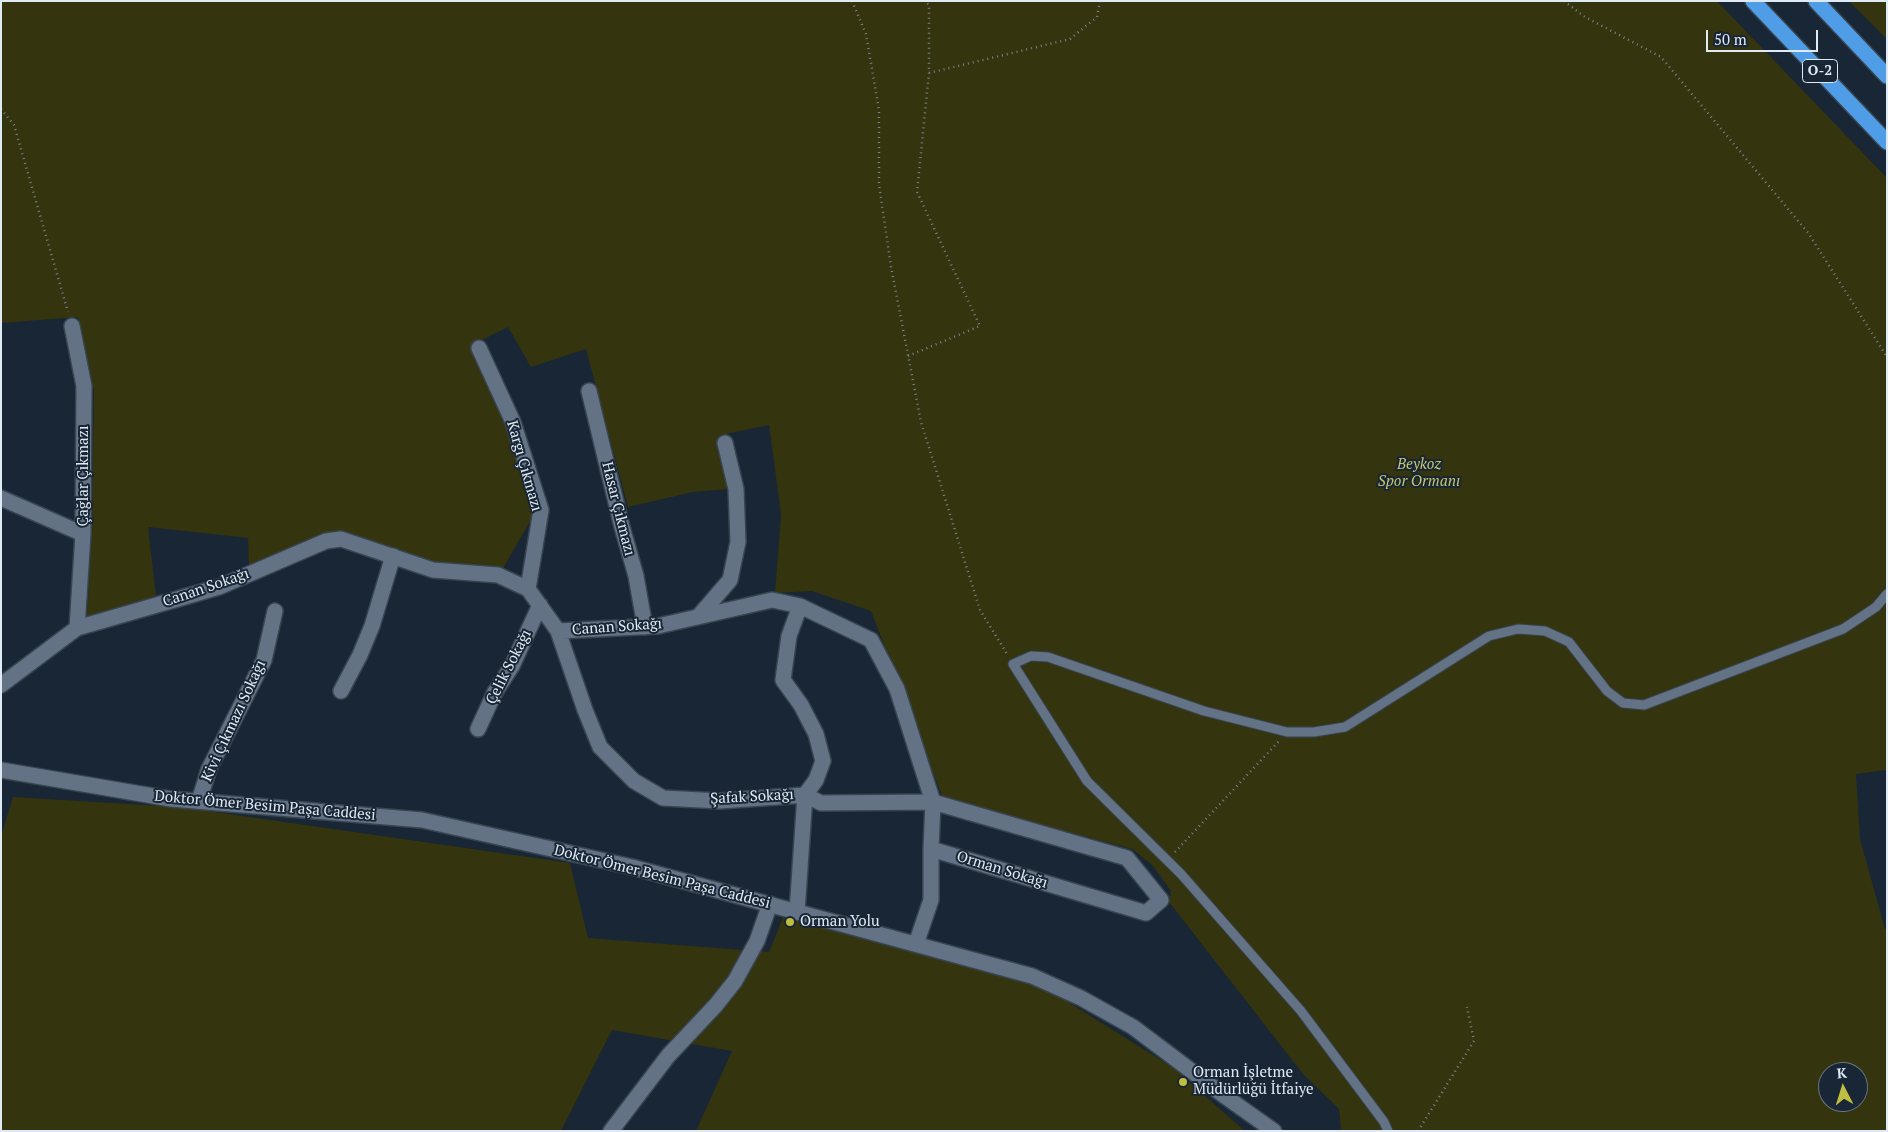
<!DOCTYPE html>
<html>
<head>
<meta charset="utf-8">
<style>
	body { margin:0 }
	#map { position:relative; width:1888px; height:1132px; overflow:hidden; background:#182635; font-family:"PT Serif",serif }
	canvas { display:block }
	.frame { position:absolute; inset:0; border:2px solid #e0eaf4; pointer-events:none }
	.north { position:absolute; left:1818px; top:1062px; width:50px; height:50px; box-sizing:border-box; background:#182635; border:1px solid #687481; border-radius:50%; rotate:355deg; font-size:14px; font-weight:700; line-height:20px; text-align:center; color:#e0eaf4 }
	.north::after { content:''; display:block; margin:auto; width:18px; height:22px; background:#bfbe42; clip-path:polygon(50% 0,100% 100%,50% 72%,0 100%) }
	.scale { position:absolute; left:1706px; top:30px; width:112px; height:22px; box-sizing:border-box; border:2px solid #e0eaf4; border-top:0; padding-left:6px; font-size:15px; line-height:18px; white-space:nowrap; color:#e0eaf4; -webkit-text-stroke:4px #182635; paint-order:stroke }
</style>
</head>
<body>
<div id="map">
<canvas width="1888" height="1132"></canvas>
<div class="frame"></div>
<div class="north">K</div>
<div class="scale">50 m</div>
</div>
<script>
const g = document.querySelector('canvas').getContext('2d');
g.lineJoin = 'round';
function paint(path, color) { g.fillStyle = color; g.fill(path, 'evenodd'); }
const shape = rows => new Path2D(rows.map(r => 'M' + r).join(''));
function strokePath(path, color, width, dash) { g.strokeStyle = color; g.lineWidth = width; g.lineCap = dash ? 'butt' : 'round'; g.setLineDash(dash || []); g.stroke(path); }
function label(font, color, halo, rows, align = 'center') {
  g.font = font + ' "PT Serif",serif'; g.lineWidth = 4; g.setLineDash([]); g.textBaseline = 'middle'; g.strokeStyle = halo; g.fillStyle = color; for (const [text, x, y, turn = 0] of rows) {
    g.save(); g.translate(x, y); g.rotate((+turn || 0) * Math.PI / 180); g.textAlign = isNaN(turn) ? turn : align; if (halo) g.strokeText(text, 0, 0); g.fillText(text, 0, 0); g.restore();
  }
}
const green = shape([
	[1,1,1717,1,1887,178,1887,770,1856,774,1860,839,1885,929,1887,929,1887,1131,1341,1131,1339,1109,1303,1074,1169,902,1171,891,1152,865,1132,849,943,798,871,611,812,591,775,593,781,514,769,425,721,435,729,489,693,492,628,507,586,349,531,367,508,327,472,345,510,424,537,509,501,572,434,566,336,533,249,566,248,538,148,527,156,596,87,616,92,531,94,391,78,317,1,323],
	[1828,1072,1858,1072,1858,1102,1828,1102],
	[1849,1,1887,1,1887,39],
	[13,797,180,807,570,863,588,938,769,952,786,910,1049,990,1172,1067,1245,1131,696,1131,732,1051,612,1030,561,1131,1,1131,1,836]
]);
const path = shape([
	[852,1,866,34,879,110,879,184,891,267,921,422,980,610,1007,654],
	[1564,1,1585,17,1661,57,1809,234,1887,357],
	[929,73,1070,39,1097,17,1100,1],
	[1,109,14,125,68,312],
	[908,356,980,326,917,192,929,73,929,5,925,1],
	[1175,852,1279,741],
	[1418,1131,1474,1041,1467,1007]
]);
const service = shape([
	[1388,1131,1384,1122,1301,1011,1181,874,1087,781,1013,664,1031,656,1048,657,1204,711,1287,732,1314,732,1345,727,1489,636,1518,629,1545,631,1569,642,1607,691,1623,703,1644,705,1843,629,1876,607,1887,594]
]);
const minor = shape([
	[72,326,84,386,83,534,77,628],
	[479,348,513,422,541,510,528,589],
	[589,391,622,527,636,576,645,627],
	[1,498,83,534],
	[698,617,730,580,738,542,736,489,725,443],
	[558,631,585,710,600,747,634,781,663,798,720,801,805,795,821,803,933,802,1127,858,1161,900,1146,913,931,849,931,900,916,944],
	[1,685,77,628,219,587,326,541,341,539,433,570,498,575,528,589,558,631,658,626,772,600,800,606,871,640,897,689,933,802,931,849],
	[341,691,360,655,372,626,393,556],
	[478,729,495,692,512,666,540,605],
	[199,801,209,769,264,660,275,611],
	[797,912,805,795,816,780,823,761,816,734,801,705,783,680,789,636,800,606],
	[611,1131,668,1056,716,1005,735,981,757,941,770,904]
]);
const tertiary = shape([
	[1,770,171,799,422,820,632,867,1032,976,1081,998,1133,1027,1226,1097,1274,1131]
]);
const motorway = shape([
	[1753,1,1887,142],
	[1816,1,1887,76]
]);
const markers = [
	[790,922,5,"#bfbe42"],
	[1183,1082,5,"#bfbe42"]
];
const shields = [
	[1820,71,35]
];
const shieldNames = [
	["O-2",1820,71]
];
const parkNames = [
	["Beykoz",1419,465],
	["Spor Ormanı",1419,482]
];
const streetNames = [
	["Kargı Çıkmazı",524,466,74],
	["Çağlar Çıkmazı",84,476,-90],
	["Hasar Çıkmazı",618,509,76],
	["Canan Sokağı",206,588,-19],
	["Canan Sokağı",617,627,-4],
	["Çelik Sokağı",509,667,-63],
	["Kivi Çıkmazı Sokağı",234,721,-65],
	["Şafak Sokağı",752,797,-3],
	["Doktor Ömer Besim Paşa Caddesi",265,806,5],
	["Orman Sokağı",1002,870,17],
	["Doktor Ömer Besim Paşa Caddesi",662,877,14]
];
const poiNames = [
	["Orman Yolu",800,922],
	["Orman İşletme",1193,1073],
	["Müdürlüğü İtfaiye",1193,1090]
];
paint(green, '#34340e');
strokePath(service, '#384450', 11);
strokePath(minor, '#384450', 18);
strokePath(tertiary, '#384450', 18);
strokePath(motorway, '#384450', 18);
strokePath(path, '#778390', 2.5, [1, 4]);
strokePath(service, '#637385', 9);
strokePath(minor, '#637385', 15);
strokePath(tertiary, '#637385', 15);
strokePath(motorway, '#4f9de7', 15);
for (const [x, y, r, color] of markers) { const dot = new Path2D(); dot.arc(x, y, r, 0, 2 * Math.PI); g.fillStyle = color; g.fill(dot); strokePath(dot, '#182635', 2); }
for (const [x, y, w] of shields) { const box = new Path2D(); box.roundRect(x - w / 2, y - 11.5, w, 23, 4); g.fillStyle = '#182635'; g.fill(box); strokePath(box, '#e0eaf4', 1); }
label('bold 14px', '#e0eaf4', null, shieldNames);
label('italic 15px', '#c4c66f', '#182635', parkNames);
label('15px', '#e0eaf4', '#182635', streetNames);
label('15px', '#e0eaf4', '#182635', poiNames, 'left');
</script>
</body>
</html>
